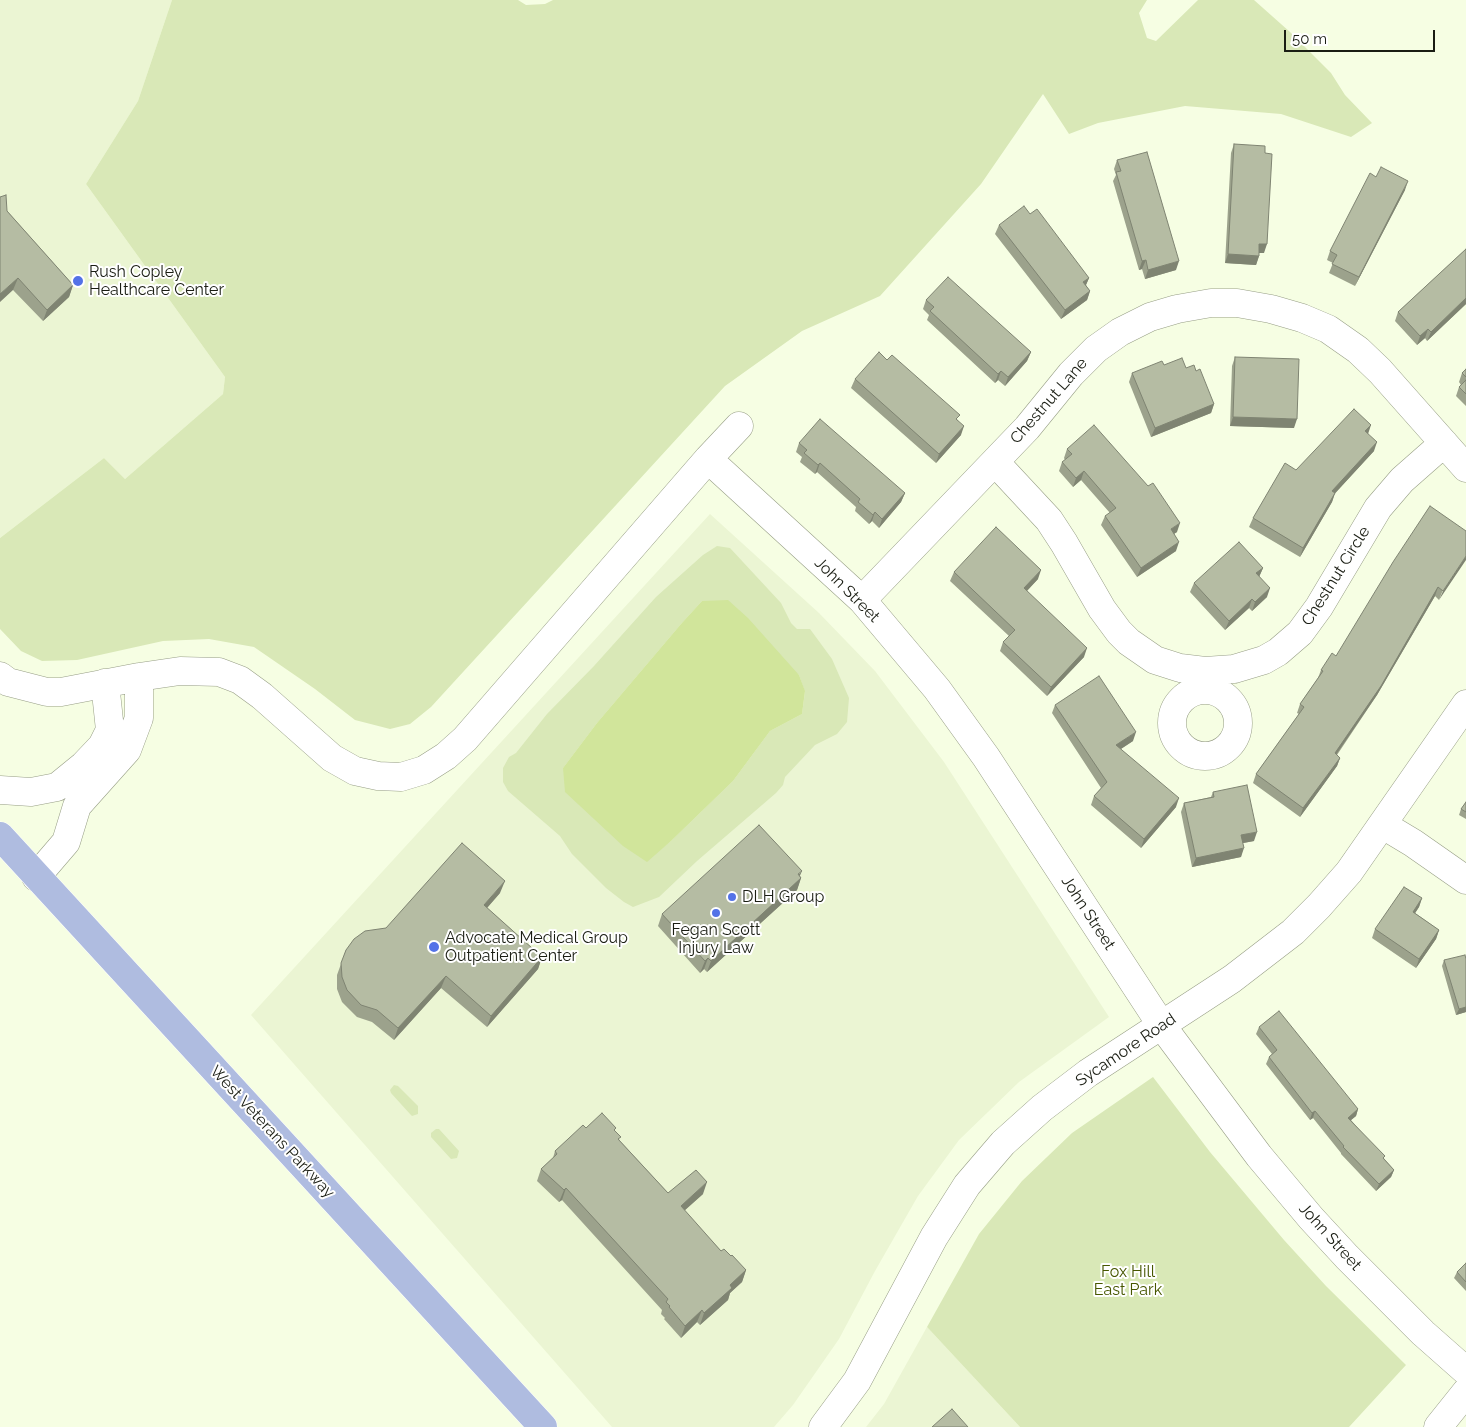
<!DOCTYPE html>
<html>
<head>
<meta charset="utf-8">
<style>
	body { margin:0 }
	#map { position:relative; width:1466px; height:1427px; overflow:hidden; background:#f6fee3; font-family:Raleway,sans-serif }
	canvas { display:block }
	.scale { position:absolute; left:1284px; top:30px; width:151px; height:22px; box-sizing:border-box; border:2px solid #1a1d13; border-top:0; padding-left:6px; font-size:15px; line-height:18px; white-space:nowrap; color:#1a1d13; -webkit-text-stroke:4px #fff; paint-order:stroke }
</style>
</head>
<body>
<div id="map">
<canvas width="1466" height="1427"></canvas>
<div class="scale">50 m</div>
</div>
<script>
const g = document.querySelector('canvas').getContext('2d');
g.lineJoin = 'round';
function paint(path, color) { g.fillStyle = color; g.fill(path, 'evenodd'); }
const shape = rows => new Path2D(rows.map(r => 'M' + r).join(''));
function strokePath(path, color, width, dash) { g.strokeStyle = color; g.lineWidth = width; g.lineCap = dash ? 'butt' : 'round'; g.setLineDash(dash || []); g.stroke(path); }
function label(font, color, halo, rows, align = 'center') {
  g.font = font + ' Raleway,sans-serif'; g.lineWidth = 4; g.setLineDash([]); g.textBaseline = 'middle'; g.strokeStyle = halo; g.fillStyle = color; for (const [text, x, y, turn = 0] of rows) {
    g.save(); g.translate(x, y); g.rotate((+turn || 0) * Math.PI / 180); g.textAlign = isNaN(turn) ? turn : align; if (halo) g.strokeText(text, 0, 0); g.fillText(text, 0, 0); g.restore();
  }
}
const built = shape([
	[0,0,172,0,138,101,86,184,225,377,223,394,125,479,104,458,0,538],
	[710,514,819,613,875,671,944,762,1109,1017,1019,1082,959,1140,918,1196,875,1271,839,1339,793,1405,774,1427,612,1427,251,1015],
	[927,1327,1020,1427,866,1427,884,1404]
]);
const green = shape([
	[172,0,518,0,526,5,545,4,553,0,1147,0,1139,13,1147,38,1156,41,1198,0,1254,0,1290,32,1331,73,1345,95,1372,123,1351,137,1281,114,1185,106,1098,123,1069,134,1043,94,981,184,880,296,802,331,725,386,431,707,410,724,390,729,355,720,315,689,254,647,209,639,163,641,77,660,42,661,21,651,0,629,0,538,104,458,125,479,223,394,225,377,86,184,138,101],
	[717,546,730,548,781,603,791,623,797,629,810,629,832,659,849,698,847,722,837,734,815,745,785,777,783,785,776,793,697,861,659,897,633,907,624,902,606,888,572,854,560,836,508,791,503,782,503,768,509,757,516,753,547,714,594,666,656,597,703,555],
	[702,601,799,675,805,692,802,714,770,731,733,781,671,841,646,861,563,768,597,723,681,624],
	[1153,1077,1210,1152,1284,1240,1326,1286,1406,1365,1349,1427,1020,1427,927,1327,979,1234,1022,1181,1072,1133],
	[394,1085,398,1086,418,1106,418,1114,412,1116,410,1114,391,1093,390,1090],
	[436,1129,439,1129,459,1151,457,1158,451,1159,431,1137,431,1133]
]);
const water = shape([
	[728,600,748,618,799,675,805,691,802,714,770,731,733,781,671,841,647,862,623,846,565,792,563,768,597,723,681,624,702,601]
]);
const minor = shape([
	[708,459,862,600,937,689,986,757,1162,1026,1259,1156,1311,1218,1347,1257,1423,1333,1466,1371],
	[995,462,1049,520,1064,543,1102,609,1119,632,1129,642,1155,660,1180,668,1205,671,1234,669,1264,660,1278,652,1300,633,1319,607,1378,508,1402,480,1444,443],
	[862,600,1027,428,1071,374,1096,349,1120,332,1150,317,1177,309,1211,303,1237,303,1271,309,1302,318,1328,329,1358,350,1380,371,1466,468],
	[0,676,8,682,47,692,61,692,139,677,180,671,219,672,240,680,262,696,332,758,355,771,378,776,401,777,424,770,446,756,465,739,708,459,739,426],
	'1172 723a33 33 0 1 1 66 0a33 33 0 1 1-66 0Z',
	[0,790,31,792,57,787,84,765,102,746,110,730,105,683],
	[1383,825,1413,843,1466,880],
	[36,877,66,842,77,806,127,750,139,718,139,677],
	[823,1427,857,1381,934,1237,967,1185,1003,1143,1042,1108,1088,1073,1232,979,1293,932,1319,906,1349,872,1466,704],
	[1438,1427,1466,1392]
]);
const major = shape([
	[0,836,543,1427]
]);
const wall = shape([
	[1234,144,1265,153,1264,253,1259,253,1259,256,1256,265,1225,263,1231,153],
	[1117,160,1176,270,1145,279,1142,269,1139,270,1113,181,1116,175,1114,169],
	[1376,177,1405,190,1355,286,1329,273,1333,263,1327,260,1330,251],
	[7,211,73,285,69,297,43,321,13,290],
	[1030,214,1089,278,1086,285,1090,291,1087,300,1061,319,995,234,999,225],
	[1466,249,1466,304,1427,341,1425,338,1417,345,1395,321,1398,312],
	[926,300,1031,352,1027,361,1005,386,998,380,995,383,927,320,929,315,923,309],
	[1235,357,1294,428,1230,426,1232,366],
	[1164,365,1186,368,1196,371,1214,404,1211,413,1151,437,1129,382,1132,373],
	[1466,369,1466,406,1456,396,1459,387,1461,385,1459,382,1462,373],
	[855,379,958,420,961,435,936,463,851,388],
	[1368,433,1374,451,1335,493,1332,502,1300,557,1249,527,1253,518,1296,470],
	[799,443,905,493,901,502,879,528,872,521,869,524,855,511,856,507,817,472,815,474,800,462,802,457,796,452],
	[1067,449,1177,532,1174,534,1176,551,1137,577,1101,525,1105,516,1110,513,1081,480,1073,487,1059,471,1062,462,1065,460,1064,458],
	[1466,531,1439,600,1435,596,1377,695,1337,755,1340,758,1337,766,1300,817,1253,783,1256,774,1299,714,1297,713,1300,704,1318,678,1321,670],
	[1263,568,1259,577,1267,597,1252,611,1249,608,1225,630,1190,592,1194,583],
	[954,572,1038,579,1027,591,1084,657,1047,696,1000,651,1003,642,1009,636,950,581],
	[1055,705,1133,741,1121,749,1176,807,1141,848,1091,805,1094,796,1101,788,1052,713],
	[1213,792,1254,841,1243,843,1241,857,1192,867,1181,812,1184,803,1211,797],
	[1466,802,1466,819,1459,815,1461,809],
	[800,876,801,878,797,890,707,972,704,969,700,973,658,926,662,914],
	[500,893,487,908,542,957,538,969,487,1027,441,988,394,1040,372,1022,357,1017,342,1002,337,989,337,975,346,950,386,928],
	[1422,898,1419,907,1415,913,1439,930,1436,939,1416,968,1372,938,1375,929],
	[1466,959,1466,1012,1456,1015,1442,966,1444,960],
	[1259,1027,1358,1109,1356,1116,1351,1120,1394,1170,1391,1177,1376,1191,1341,1154,1341,1153,1313,1118,1310,1120,1266,1064,1269,1057,1272,1054,1256,1034],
	[586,1128,615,1131,620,1141,668,1193,703,1194,684,1211,721,1251,731,1256,746,1270,742,1282,730,1293,728,1300,700,1325,697,1322,681,1338,664,1319,665,1318,661,1314,662,1310,562,1200,559,1202,537,1181,541,1169,553,1158,555,1151],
	[1466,1263,1466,1291,1454,1278,1457,1272]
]);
const shadedWall = shape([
	[1408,181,1405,190,1355,286,1359,277],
	[1259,244,1267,244,1264,253,1256,253],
	[1228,254,1259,256,1256,265,1225,263],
	[1146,260,1142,269,1139,270,1142,261],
	[1179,261,1176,270,1145,279,1148,270],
	[18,278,13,290,0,302,0,294],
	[1089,278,1085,287,1083,282],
	[73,285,69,297,43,321,47,310],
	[1090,291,1087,300,1061,319,1065,310],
	[1466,298,1466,304,1427,341,1431,332],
	[1428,329,1425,338,1417,345,1420,336],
	[1031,352,1027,361,1005,386,1008,377],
	[1001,371,998,380,995,383,998,374],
	[1214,404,1211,413,1151,437,1155,428],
	[1233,417,1297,419,1294,428,1230,426],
	[1371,425,1368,434,1365,431],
	[964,426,961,435,936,463,939,454],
	[1377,442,1374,451,1329,500,1332,491],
	[820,463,817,472,815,474,818,465],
	[1084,471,1081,480,1073,487,1076,478],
	[905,493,901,502,879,528,882,519],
	[1335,493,1332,502,1300,557,1303,548],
	[875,512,872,521,869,524,873,515],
	[1180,523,1177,532,1167,538,1171,529],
	[1179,542,1176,551,1137,577,1141,568],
	[1466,556,1466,560,1439,600,1443,591],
	[1263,568,1259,577,1256,573],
	[1041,570,1038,579,1021,597,1024,588],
	[1438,587,1435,596,1377,695,1331,762,1335,753],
	[1270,588,1267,597,1252,611,1255,602],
	[1252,599,1249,608,1225,630,1229,621],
	[1087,648,1084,657,1047,696,1051,687],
	[1136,732,1133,741,1113,754,1116,745],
	[1340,758,1337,766,1300,817,1303,808],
	[1179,798,1176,807,1141,848,1144,839],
	[1257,832,1254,841,1238,844,1241,835],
	[1244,848,1241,857,1192,867,1196,858],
	[802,871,798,880,801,878,797,890,707,972,711,961],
	[505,881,500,893,479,917,484,905],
	[1422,898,1419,907,1410,921,1413,912],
	[1439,930,1436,939,1416,968,1419,959],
	[542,957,538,969,487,1027,491,1016],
	[708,958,704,969,700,973,705,961],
	[446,976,441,988,394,1040,398,1028],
	[1466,1007,1466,1012,1456,1015,1459,1009],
	[1358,1109,1356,1116,1345,1125,1348,1118],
	[1315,1111,1313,1118,1310,1120,1312,1113],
	[1394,1170,1391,1177,1376,1191,1379,1184],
	[707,1182,703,1194,676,1218,681,1206],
	[566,1188,562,1200,559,1202,564,1190],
	[746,1270,742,1282,730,1293,728,1300,700,1325,704,1313,730,1285],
	[702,1310,697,1322,681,1338,685,1326]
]);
const building = shape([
	[1234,144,1265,146,1265,153,1272,154,1267,244,1259,244,1259,256,1228,254,1234,144],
	[1147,152,1179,261,1148,270,1146,260,1142,261,1116,172,1121,171,1117,160,1147,152],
	[1381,167,1408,181,1359,277,1332,264,1337,255,1330,251,1370,173,1376,177,1381,167],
	[6,195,7,211,73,285,47,310,18,278,0,294,0,197,6,195],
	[1024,206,1030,214,1037,209,1089,278,1083,282,1090,291,1065,310,999,225,1024,206],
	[1466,249,1466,298,1431,332,1428,329,1420,336,1398,312,1466,249],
	[948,277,1031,352,1008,377,1001,371,998,374,930,311,934,307,926,300,948,277],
	[879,352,887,360,892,355,960,415,956,419,964,426,939,454,855,379,879,352],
	[1235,357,1299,359,1297,419,1233,417,1235,357],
	[1182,358,1186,368,1194,365,1196,371,1200,369,1214,404,1155,428,1132,373,1162,361,1164,365,1182,358],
	[1466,369,1466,377,1462,373,1466,369],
	[1466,380,1466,394,1459,387,1466,380],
	[1354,409,1371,425,1365,431,1377,442,1332,491,1335,493,1303,548,1253,518,1285,463,1296,470,1354,409],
	[820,419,905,493,882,519,875,512,873,515,858,502,860,499,820,463,818,465,804,453,807,450,799,443,820,419],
	[1094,425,1148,486,1153,483,1180,523,1171,529,1179,542,1141,568,1105,516,1116,508,1084,471,1076,478,1062,462,1072,454,1067,449,1094,425],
	[1430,506,1466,531,1466,556,1443,591,1438,587,1381,686,1335,753,1340,758,1303,808,1256,774,1304,707,1300,704,1323,671,1321,670,1332,653,1336,656,1393,562,1430,506],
	[996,527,1041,570,1024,588,1087,648,1051,687,1003,642,1015,630,954,572,996,527],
	[1239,542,1263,568,1256,573,1270,588,1255,602,1252,599,1229,621,1194,583,1239,542],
	[1099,676,1136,732,1116,745,1179,798,1144,839,1094,796,1107,782,1055,705,1099,676],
	[1247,785,1257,832,1241,835,1244,848,1196,858,1184,803,1214,797,1213,792,1247,785],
	[1466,802,1466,812,1461,809,1466,802],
	[759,825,802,871,798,874,801,878,711,961,708,958,705,961,662,914,759,825],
	[462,843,505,881,484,905,542,957,491,1016,446,976,398,1028,377,1010,361,1005,347,990,342,977,341,963,346,950,354,939,365,931,386,928,462,843],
	[1404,887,1422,898,1413,912,1439,930,1419,959,1375,929,1404,887],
	[1465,955,1466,959,1466,1007,1459,1009,1444,960,1465,955],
	[1279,1011,1358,1109,1348,1118,1385,1156,1383,1158,1394,1170,1379,1184,1343,1147,1344,1146,1315,1111,1312,1113,1269,1057,1277,1050,1259,1027,1279,1011],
	[602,1113,616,1128,614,1130,621,1137,618,1139,668,1193,696,1170,707,1182,681,1206,721,1251,724,1249,731,1256,732,1255,746,1270,730,1285,732,1288,704,1313,702,1310,685,1326,669,1307,670,1306,666,1302,668,1299,566,1188,564,1190,541,1169,557,1154,555,1151,568,1139,583,1125,586,1128,602,1113],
	[1466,1263,1466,1282,1457,1272,1466,1263],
	[952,1409,968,1427,932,1427,952,1409]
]);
const markers = [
	[78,281,6,"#5372e7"],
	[732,897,5,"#5372e7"],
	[716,913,5,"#5372e7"],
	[434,947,6,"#5372e7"]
];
const poiNames = [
	["Rush Copley",89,272],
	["Healthcare Center",89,290],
	["DLH Group",742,897],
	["Fegan Scott",716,930,"center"],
	["Injury Law",716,948,"center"],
	["Advocate Medical Group",445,938],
	["Outpatient Center",445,956]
];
const streetNames = [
	["Chestnut Lane",1049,401,-49],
	["Chestnut Circle",1336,576,-58],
	["John Street",847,590,45],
	["John Street",1088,913,57],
	["Sycamore Road",1126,1050,-34],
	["West Veterans Parkway",272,1132,47],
	["John Street",1330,1237,48]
];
const parkNames = [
	["Fox Hill",1128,1272],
	["East Park",1128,1290]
];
paint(built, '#ebf5d3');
paint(green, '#d9e8b7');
paint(water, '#d1e59b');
strokePath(minor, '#979e86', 29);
strokePath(major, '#fff', 29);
strokePath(minor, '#fff', 28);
strokePath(major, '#afbce0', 28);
paint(wall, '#9ca28c');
paint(shadedWall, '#7f8472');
paint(building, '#b5bca3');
strokePath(building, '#7f8472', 1);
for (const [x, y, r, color] of markers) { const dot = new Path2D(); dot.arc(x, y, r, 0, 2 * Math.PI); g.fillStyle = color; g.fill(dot); strokePath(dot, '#fff', 2); }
label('16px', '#1a1d13', '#fff', poiNames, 'left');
label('16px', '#1a1d13', '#fff', streetNames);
label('16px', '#475700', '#fff', parkNames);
</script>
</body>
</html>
